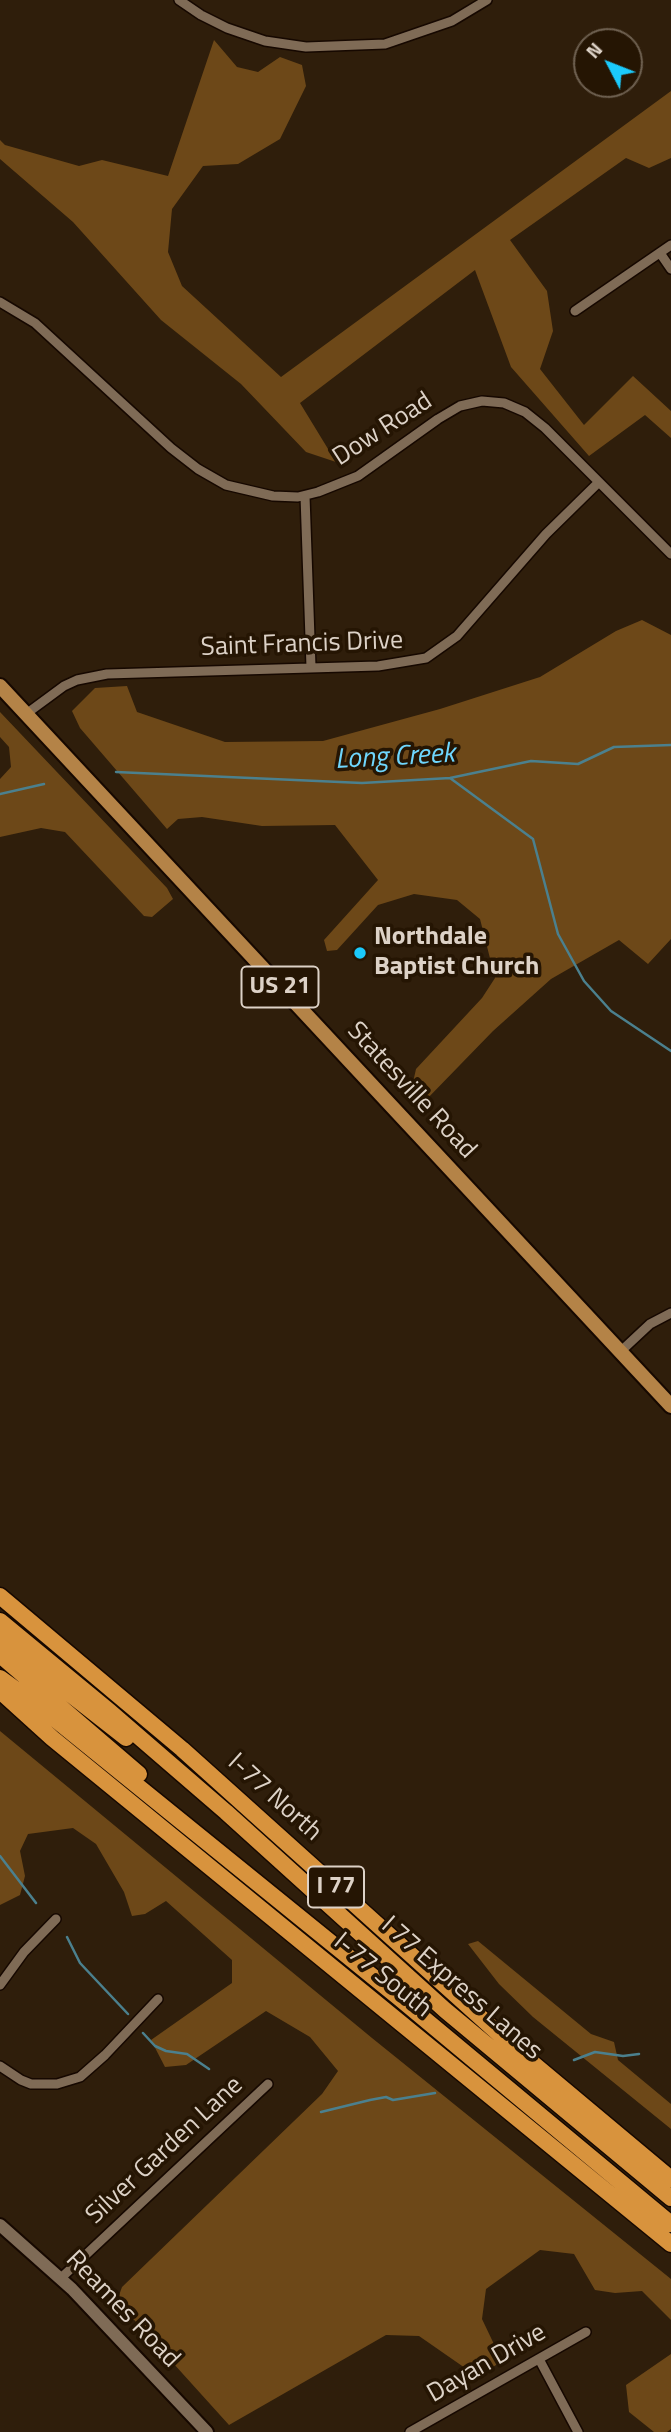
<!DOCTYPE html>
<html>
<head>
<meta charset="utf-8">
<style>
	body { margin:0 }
	#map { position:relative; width:671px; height:2432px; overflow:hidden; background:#2f1e0b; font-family:"Titillium Web",sans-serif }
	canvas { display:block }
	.north { position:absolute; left:573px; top:28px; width:70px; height:70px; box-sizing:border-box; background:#251503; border:2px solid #6f6151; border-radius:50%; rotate:312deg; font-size:19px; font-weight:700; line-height:28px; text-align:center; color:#ddd2c7 }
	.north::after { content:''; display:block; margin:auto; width:24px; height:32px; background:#1bcafc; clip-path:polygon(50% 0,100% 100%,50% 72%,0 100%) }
</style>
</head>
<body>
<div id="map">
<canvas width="671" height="2432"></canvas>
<div class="north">N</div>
</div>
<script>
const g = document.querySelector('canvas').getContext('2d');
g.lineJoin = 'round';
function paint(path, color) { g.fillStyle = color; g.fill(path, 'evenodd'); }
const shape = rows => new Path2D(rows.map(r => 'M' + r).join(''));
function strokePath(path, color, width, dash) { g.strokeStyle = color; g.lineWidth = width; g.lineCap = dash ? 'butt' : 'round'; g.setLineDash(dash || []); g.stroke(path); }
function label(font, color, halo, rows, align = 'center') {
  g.font = font + ' "Titillium Web",sans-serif'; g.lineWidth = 7; g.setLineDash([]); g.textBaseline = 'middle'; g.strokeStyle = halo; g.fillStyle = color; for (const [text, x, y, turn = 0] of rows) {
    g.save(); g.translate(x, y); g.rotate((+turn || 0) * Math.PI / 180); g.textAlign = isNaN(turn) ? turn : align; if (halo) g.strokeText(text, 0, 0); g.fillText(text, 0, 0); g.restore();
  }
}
const forest = shape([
	[214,40,237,67,258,72,280,57,302,65,306,86,280,139,238,164,203,166,172,209,168,252,182,286,281,377,671,91,671,158,649,168,626,158,510,240,547,291,553,331,540,369,584,425,633,376,671,411,671,438,645,415,589,456,511,367,475,270,300,403,336,462,306,452,241,384,161,320,73,222,0,159,0,140,5,145,79,166,102,160,168,176],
	[642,620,671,635,671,939,648,964,619,940,551,979,493,1031,425,1101,412,1087,416,1069,482,998,495,978,480,919,457,900,414,894,378,905,337,950,327,951,324,940,378,880,335,825,262,826,202,817,178,819,167,829,80,728,72,711,95,688,127,686,137,712,225,742,323,741,440,709,540,677,616,631],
	[0,712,167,888,173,899,152,917,144,916,65,832,41,828,0,837,0,779,11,767,9,747,0,737],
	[0,1731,372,2038,671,2279,671,2320,642,2291,615,2293,595,2290,574,2254,540,2250,486,2289,482,2319,502,2361,478,2377,419,2336,386,2335,229,2425,117,2301,122,2287,322,2094,338,2071,310,2037,266,2011,186,2065,165,2067,151,2040,232,1983,232,1960,166,1901,145,1914,132,1916,124,1892,96,1844,73,1828,28,1834,20,1851,25,1876,20,1895,0,1905],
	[478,1941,591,2034,614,2042,618,2060,671,2104,671,2129,533,2017,499,1984,468,1944],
	[671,2354,671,2429,667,2432,654,2432,629,2412,626,2385]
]);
const stream = shape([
	[116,772,362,783,450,778,531,761,578,764,614,747,671,745],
	[450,778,533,839,558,934,584,981,611,1011,671,1051],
	[0,794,44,784],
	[0,1856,36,1903],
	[67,1937,80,1963,128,2014],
	[143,2033,155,2046,166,2051,187,2054,209,2069],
	[574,2060,595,2052,623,2056,639,2054],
	[321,2112,370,2100,386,2097,393,2100,435,2093]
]);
const street = shape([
	[179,0,201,15,227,28,265,41,306,47,385,44,452,21,487,0],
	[660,253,671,269],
	[0,302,35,323,171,448,198,469,226,485,273,496,298,497,318,492,358,476,438,419,460,406,482,401,504,403,525,412,545,428,671,554],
	[575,311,671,245],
	[305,496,311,667],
	[26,714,64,686,77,680,107,674,378,666,426,658,457,636,546,534,599,482],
	[620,1352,650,1324,671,1313],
	[0,1985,24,1952,56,1919],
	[0,2066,21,2080,31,2084,57,2084,80,2077,105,2055,158,1999],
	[61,2278,268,2084],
	[539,2359,578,2432],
	[410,2432,586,2332]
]);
const secondary = shape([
	[0,2225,72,2289,207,2432]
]);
const primary = shape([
	[0,686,671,1406]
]);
const highway = shape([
	[0,1596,182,1749,518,2051,671,2179],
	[0,1621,109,1711,226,1812,445,2010,671,2198],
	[0,1639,126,1738],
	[0,1655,139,1774],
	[0,1678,40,1707,398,1997,671,2224],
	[0,1691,52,1738,671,2244]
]);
const markers = [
	[360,953,7,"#1bcafc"]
];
const shields = [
	[280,987,77],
	[336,1887,56]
];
const shieldNames = [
	["US 21",280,987],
	["I 77",336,1887]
];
const streetNames = [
	["Dow Road",383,430,-33],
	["Saint Francis Drive",302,645,-2],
	["Statesville Road",411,1091,47],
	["I-77 North",274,1798,42],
	["I-77 South",382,1976,39],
	["I 77 Express Lanes",461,1989,41],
	["Silver Garden Lane",165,2151,-43],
	["Reames Road",122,2310,46],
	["Dayan Drive",487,2364,-30]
];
const poiNames = [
	["Northdale",374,938],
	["Baptist Church",374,968]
];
const waterNames = [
	["Long Creek",395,758,-3]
];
paint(forest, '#6d4818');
strokePath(stream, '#4b808e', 2.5);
strokePath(street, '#160800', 12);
strokePath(secondary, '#160800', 16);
strokePath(primary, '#160800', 18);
strokePath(highway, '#160800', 19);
strokePath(street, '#7f6b56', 9);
strokePath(secondary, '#7f6b56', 12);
strokePath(primary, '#b48347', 14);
strokePath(highway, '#d8933d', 16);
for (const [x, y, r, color] of markers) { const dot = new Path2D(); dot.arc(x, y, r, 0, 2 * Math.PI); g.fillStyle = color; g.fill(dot); strokePath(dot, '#251503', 2.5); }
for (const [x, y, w] of shields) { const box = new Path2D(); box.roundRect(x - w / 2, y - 20.5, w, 41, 5); g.fillStyle = '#251503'; g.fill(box); strokePath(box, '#ddd2c7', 2); }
label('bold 24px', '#ddd2c7', null, shieldNames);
label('26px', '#ddd2c7', '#251503', streetNames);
label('bold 26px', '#ddd2c7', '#251503', poiNames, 'left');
label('italic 28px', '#6fd6fd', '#251503', waterNames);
</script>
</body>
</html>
